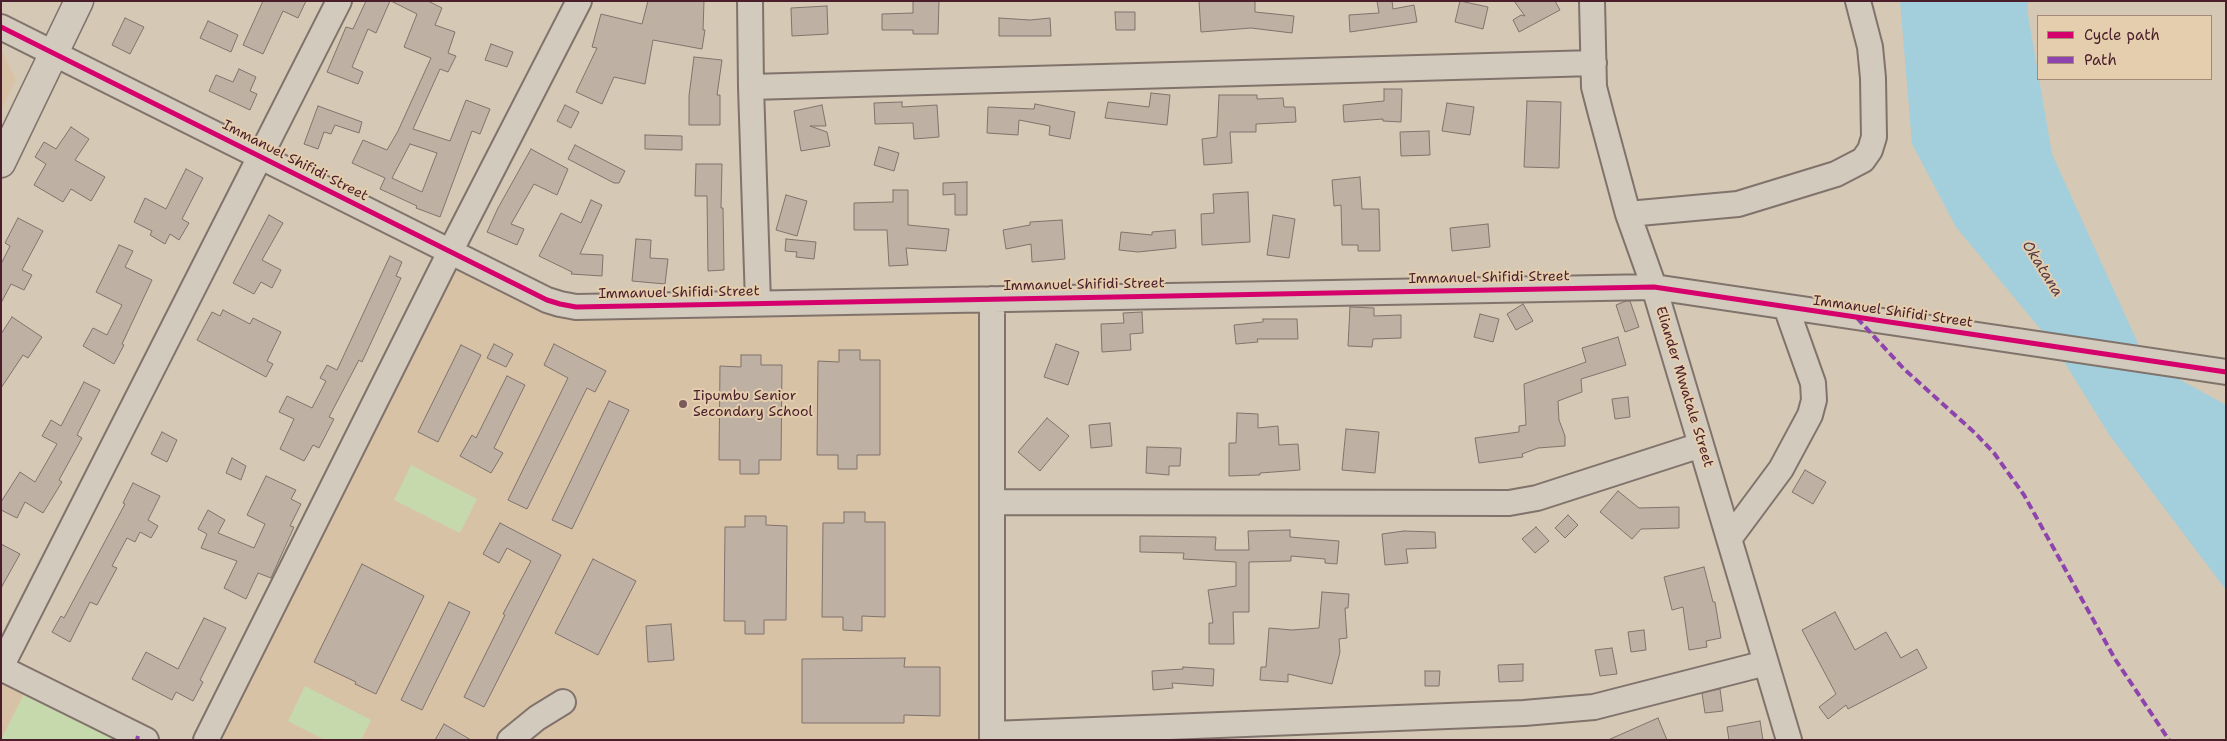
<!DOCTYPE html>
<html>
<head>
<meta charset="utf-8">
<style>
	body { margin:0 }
	#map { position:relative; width:2227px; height:741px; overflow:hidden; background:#d5c8b4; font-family:"Shantell Sans",sans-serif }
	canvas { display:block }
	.frame { position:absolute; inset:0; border:2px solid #4a1f2b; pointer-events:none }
	.legend { position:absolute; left:2037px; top:15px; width:175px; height:65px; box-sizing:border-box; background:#e4cead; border:1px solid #a68879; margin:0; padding:6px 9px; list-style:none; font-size:15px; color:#4a1f2b }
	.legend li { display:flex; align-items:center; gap:10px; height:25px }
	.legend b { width:25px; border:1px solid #a68879 }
</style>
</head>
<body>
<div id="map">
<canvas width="2227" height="741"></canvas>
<div class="frame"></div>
<ul class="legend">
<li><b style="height:6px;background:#d6006c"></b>Cycle path</li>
<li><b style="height:6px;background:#8e44ad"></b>Path</li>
</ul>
</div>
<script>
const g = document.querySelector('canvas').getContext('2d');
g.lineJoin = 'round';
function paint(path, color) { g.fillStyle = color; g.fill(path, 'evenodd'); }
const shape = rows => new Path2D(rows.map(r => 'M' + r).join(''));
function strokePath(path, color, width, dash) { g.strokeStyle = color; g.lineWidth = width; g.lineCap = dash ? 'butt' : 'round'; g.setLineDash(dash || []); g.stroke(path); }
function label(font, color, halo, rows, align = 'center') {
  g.font = font + ' "Shantell Sans",sans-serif'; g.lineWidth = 4; g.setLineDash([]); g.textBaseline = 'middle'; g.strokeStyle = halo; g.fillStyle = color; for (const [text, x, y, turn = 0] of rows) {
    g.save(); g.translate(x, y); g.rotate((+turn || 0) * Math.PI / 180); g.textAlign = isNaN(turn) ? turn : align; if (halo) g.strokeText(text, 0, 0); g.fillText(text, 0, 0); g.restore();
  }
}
const built = shape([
	[1,49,16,80,1,110],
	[450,252,547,300,992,299,992,740,206,740],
	[1,681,25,692,1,739]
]);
const green = shape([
	[411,465,477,499,460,533,394,500],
	[305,686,371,720,361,740,325,740,288,721],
	[25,692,117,740,1,740]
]);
const water = shape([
	[1900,1,2028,1,2028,15,2052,154,2146,361,2226,405,2226,590,2110,436,2055,347,1956,227,1912,144]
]);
const building = shape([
	[263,1,306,1,298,18,283,11,263,54,243,45,263,1],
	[366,1,390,1,376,33,368,29,352,67,363,72,358,84,327,72,346,27,353,29,366,1],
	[391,1,428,1,442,8,435,25,455,32,448,53,456,56,448,72,440,69,413,129,450,141,466,100,490,109,480,134,472,131,440,217,416,208,417,206,380,189,385,178,352,163,363,140,387,150,398,131,431,58,404,47,417,14,391,1],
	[410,144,437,153,422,192,392,178,410,144],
	[648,1,704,1,703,30,705,30,702,49,653,40,645,84,614,77,602,104,576,92,597,48,592,47,601,14,642,24,648,1],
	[913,1,939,1,938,34,913,34,913,30,882,30,882,14,913,13,913,1],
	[1199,1,1255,1,1255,12,1294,16,1292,33,1251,28,1201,32,1199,1],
	[1377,1,1392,1,1393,9,1414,5,1417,22,1350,32,1349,15,1379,13,1377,1],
	[1460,1,1488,7,1483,29,1455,22,1460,1],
	[1514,1,1555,1,1560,10,1519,32,1513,20,1521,15,1525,16,1514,1],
	[827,6,828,34,792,36,791,8,827,6],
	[1115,12,1135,12,1135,30,1116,30,1115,12],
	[125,18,144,27,130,54,112,45,125,18],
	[999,18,1030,20,1050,18,1051,36,999,36,999,18],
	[208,21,238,35,231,52,200,38,208,21],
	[491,44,513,52,507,67,485,60,491,44],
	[694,57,722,60,717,95,720,95,720,125,689,125,689,96,694,57],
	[239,69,256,77,250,91,257,94,250,110,209,91,216,75,233,82,239,69],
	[1384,89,1402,89,1401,122,1383,121,1383,119,1344,122,1343,105,1384,101,1384,89],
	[1151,93,1170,95,1167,125,1105,118,1108,102,1149,107,1151,93],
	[1219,95,1257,95,1257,99,1283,98,1284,107,1295,107,1296,122,1256,124,1256,132,1230,132,1232,163,1204,165,1202,139,1217,137,1219,95],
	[1527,101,1561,102,1559,168,1524,167,1527,101],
	[902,102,902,107,937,105,939,137,914,139,913,123,875,124,874,103,902,102],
	[1447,103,1474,107,1470,135,1442,131,1447,103],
	[1035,104,1075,112,1070,139,1049,135,1050,126,1019,120,1018,135,987,133,988,107,1034,109,1035,104],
	[565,105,579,112,571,128,557,121,565,105],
	[822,105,826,126,810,126,827,132,830,146,801,151,794,111,822,105],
	[318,106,362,122,359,133,335,125,331,134,324,132,318,149,304,144,318,106],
	[71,127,89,139,75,160,105,177,91,201,71,189,63,202,34,185,46,164,35,157,44,142,56,149,71,127],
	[1429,131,1430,155,1401,156,1400,132,1429,131],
	[645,135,682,136,682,150,645,149,645,135],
	[575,145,625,171,619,183,614,183,568,159,575,145],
	[879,147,899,153,894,171,874,165,879,147],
	[531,149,568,169,557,195,534,184,511,224,524,229,517,245,487,232,498,208,531,149],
	[696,164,722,164,721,208,723,208,724,270,708,271,707,196,695,196,696,164],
	[186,169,203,178,182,219,189,223,179,240,170,234,165,244,150,235,152,231,134,222,145,198,166,209,186,169],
	[1360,177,1362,209,1379,209,1380,251,1358,251,1358,245,1342,245,1341,205,1334,206,1332,180,1360,177],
	[967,182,967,215,955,215,955,194,943,195,943,183,967,182],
	[893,190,908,190,908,225,949,229,946,251,906,248,908,265,889,266,887,230,854,230,854,203,893,202,893,190],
	[1248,192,1250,242,1202,245,1201,214,1214,213,1213,194,1248,192],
	[786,195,807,201,797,236,776,230,786,195],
	[591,200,602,205,580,254,603,255,602,276,571,274,572,272,539,256,561,213,581,223,591,200],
	[269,215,283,223,262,260,281,270,272,288,261,282,254,294,233,283,269,215],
	[1273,215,1295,219,1289,258,1267,255,1273,215],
	[18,218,43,231,22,270,32,275,24,290,11,284,1,303,1,264,10,246,5,243,18,218],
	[1062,220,1065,259,1032,262,1031,244,1006,249,1003,230,1030,225,1030,222,1062,220],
	[1488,224,1490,247,1452,251,1450,228,1488,224],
	[1175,230,1176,248,1138,252,1119,250,1121,232,1152,235,1152,232,1175,230],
	[636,239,651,240,650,258,668,259,665,284,632,281,636,239],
	[786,239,816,242,814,259,796,257,797,252,785,251,786,239],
	[119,245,133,251,125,267,152,280,122,344,124,345,114,364,83,346,93,328,107,335,122,305,96,292,119,245],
	[390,256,402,262,396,276,401,278,362,362,359,360,329,417,334,419,319,448,313,445,304,461,280,449,294,419,279,412,287,396,312,408,326,381,320,378,327,365,337,370,390,256],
	[1626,301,1630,301,1639,327,1625,332,1616,305,1626,301],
	[1523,304,1533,321,1516,330,1507,314,1523,304],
	[1350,307,1374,308,1374,316,1401,315,1401,338,1373,339,1372,347,1348,346,1350,307],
	[223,310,250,324,253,318,281,332,267,361,273,364,266,377,197,340,212,312,220,316,223,310],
	[1142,312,1143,333,1130,334,1131,350,1102,352,1101,324,1124,323,1123,313,1142,312],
	[1480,314,1499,319,1493,342,1474,337,1480,314],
	[12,317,42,337,28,358,23,355,1,388,1,334,12,317],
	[1263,319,1297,319,1298,339,1257,339,1258,342,1236,344,1234,325,1263,322,1263,319],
	[1618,337,1626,365,1581,379,1582,392,1558,401,1559,420,1565,436,1565,446,1538,448,1522,454,1523,457,1479,463,1475,438,1519,432,1519,426,1526,425,1524,384,1586,362,1582,348,1618,337],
	[494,344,513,354,506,367,487,358,494,344],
	[554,344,606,371,595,392,587,388,527,509,508,500,568,378,544,365,554,344],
	[1056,344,1079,352,1068,385,1044,377,1056,344],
	[461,345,481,355,438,442,418,432,461,345],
	[839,350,860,350,860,360,880,360,880,455,857,455,857,469,838,469,838,455,817,455,818,361,839,362,839,350],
	[741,355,761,355,761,365,782,365,781,460,759,460,759,474,740,474,740,460,719,460,720,366,741,367,741,355],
	[507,376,525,385,494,448,503,453,491,473,460,456,472,435,476,438,507,376],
	[84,382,100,390,77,435,82,438,59,480,62,482,43,513,25,502,17,518,1,510,1,502,20,472,35,482,57,444,42,436,51,420,61,426,84,382],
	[1628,397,1630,417,1615,419,1612,399,1628,397],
	[609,401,629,410,572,529,552,520,609,401],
	[1237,413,1258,414,1258,428,1278,426,1279,445,1298,444,1300,470,1260,473,1260,475,1229,476,1229,443,1236,443,1237,413],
	[1047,418,1069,436,1040,471,1018,452,1047,418],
	[1110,423,1112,446,1091,448,1089,425,1110,423],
	[1346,429,1379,432,1375,473,1342,470,1346,429],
	[162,432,177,440,167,462,151,454,162,432],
	[1147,447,1181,448,1180,466,1169,466,1169,475,1146,473,1147,447],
	[232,458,246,466,241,480,226,473,232,458],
	[1805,470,1826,482,1813,504,1792,492,1805,470],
	[266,476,296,490,291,499,301,504,290,526,294,527,271,578,258,573,246,599,224,588,237,561,201,548,207,534,198,529,208,510,225,520,218,533,254,548,265,524,247,515,266,476],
	[133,483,160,496,148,520,158,526,151,538,140,532,135,542,127,538,112,566,117,568,97,605,90,602,70,642,52,632,61,616,64,618,125,504,123,503,133,483],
	[1618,491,1639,508,1679,507,1679,528,1641,529,1632,539,1600,512,1618,491],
	[844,512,865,512,865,522,885,522,885,617,862,616,862,631,843,630,843,617,822,617,823,523,844,523,844,512],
	[1568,515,1578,525,1565,538,1555,528,1568,515],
	[745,516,766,516,766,525,787,526,786,620,764,620,764,634,745,634,745,621,724,621,725,527,745,527,745,516],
	[500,523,561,555,484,707,464,697,505,615,503,614,531,561,507,548,499,563,483,554,500,523],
	[1536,527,1549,541,1535,553,1522,539,1536,527],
	[1290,530,1290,537,1339,541,1337,564,1325,563,1325,559,1291,556,1291,561,1249,562,1249,612,1233,612,1234,644,1209,644,1209,623,1213,623,1208,590,1236,586,1236,562,1183,559,1184,553,1140,552,1140,536,1216,537,1215,550,1249,550,1248,531,1290,530],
	[1404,531,1435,532,1436,548,1406,549,1408,563,1385,565,1382,534,1404,531],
	[1,544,20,554,1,588,1,544],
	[593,559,636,581,598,655,555,633,593,559],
	[362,564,424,596,376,694,355,684,356,682,314,662,362,564],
	[1704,567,1713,602,1715,602,1721,638,1706,641,1707,647,1689,650,1683,607,1672,610,1664,577,1704,567],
	[1322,592,1349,594,1348,608,1345,608,1347,638,1339,639,1340,652,1332,684,1288,674,1288,682,1260,680,1261,667,1266,667,1269,628,1292,630,1319,628,1322,592],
	[449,602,470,612,422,710,401,700,449,602],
	[1835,612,1855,650,1886,632,1901,658,1917,649,1927,668,1848,709,1846,705,1828,719,1819,707,1836,694,1802,630,1835,612],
	[204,618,226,628,200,680,203,682,193,701,176,692,172,700,132,679,146,652,178,669,204,618],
	[671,624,674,660,648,662,646,626,671,624],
	[1644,630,1646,650,1631,652,1628,632,1644,630],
	[1612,648,1617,674,1600,676,1595,650,1612,648],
	[905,658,904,667,940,667,940,716,904,715,904,723,802,723,802,659,905,658],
	[1523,664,1523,681,1499,682,1498,665,1523,664],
	[1183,667,1214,669,1213,686,1172,683,1173,688,1153,690,1152,671,1183,669,1183,667],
	[1425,671,1440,671,1439,686,1425,686,1425,671],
	[1720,689,1723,711,1705,713,1702,693,1720,689],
	[1658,718,1667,740,1608,740,1658,718],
	[1760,721,1763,740,1729,740,1727,727,1760,721],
	[444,724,471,740,435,740,444,724]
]);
const minor = shape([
	[750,1,751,87,758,302],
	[1592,1,1594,87,1601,114,1628,214,1654,287,1789,740],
	[1,27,547,300,560,304,576,307,1654,287,2226,372],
	[751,87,1594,63],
	[1628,214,1738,204,1836,174,1863,160,1870,150,1874,137,1873,78,1870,47,1858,1],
	[992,299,992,740],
	[992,502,1509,503,1537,498,1701,445],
	[1729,539,1781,469,1810,415,1814,400,1813,383,1786,307],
	[1,667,339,1],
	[1,668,146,740],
	[992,734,1524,713,1594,707,1766,663],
	[206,740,450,252,579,1],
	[510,740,537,718,563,702]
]);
const major = shape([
	[1,163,79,1]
]);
const quiet = shape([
	[1857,318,1904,369,1975,433,1994,453,2024,495,2115,659,2169,740],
	[137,740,138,736]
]);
const cycleway = shape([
	[1,27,547,300,560,304,576,307,1654,287,2226,372]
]);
const markers = [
	[683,404,5,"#7b5a5b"]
];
const streetNames = [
	["Immanuel Shifidi Street",295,161,27],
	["Immanuel Shifidi Street",1489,278,-1],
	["Immanuel Shifidi Street",1084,285,-1],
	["Immanuel Shifidi Street",679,293,-1],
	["Immanuel Shifidi Street",1893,312,8],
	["Eliander Mwatale Street",1684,387,73]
];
const poiNames = [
	["Iipumbu Senior",693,396],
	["Secondary School",693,412]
];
const waterNames = [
	["Okatana",2042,269,58]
];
paint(built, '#d8c2a6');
paint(green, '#c6d9ac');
paint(water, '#a3cfdd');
paint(building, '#beb0a2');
strokePath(building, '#81736c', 1);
strokePath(minor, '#81736c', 28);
strokePath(major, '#81736c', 31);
strokePath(minor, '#d2cabd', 24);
strokePath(major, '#d2cabd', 28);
strokePath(quiet, '#8e44ad', 4, [8, 4]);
strokePath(cycleway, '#d6006c', 5);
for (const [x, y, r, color] of markers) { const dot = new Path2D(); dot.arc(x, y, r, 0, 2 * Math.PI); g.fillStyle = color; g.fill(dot); strokePath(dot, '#e4cead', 2); }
label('14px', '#4a1f2b', '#e4cead', streetNames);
label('14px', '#4a1f2b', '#e4cead', poiNames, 'left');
label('italic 15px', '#543a48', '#e4cead', waterNames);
</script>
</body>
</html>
